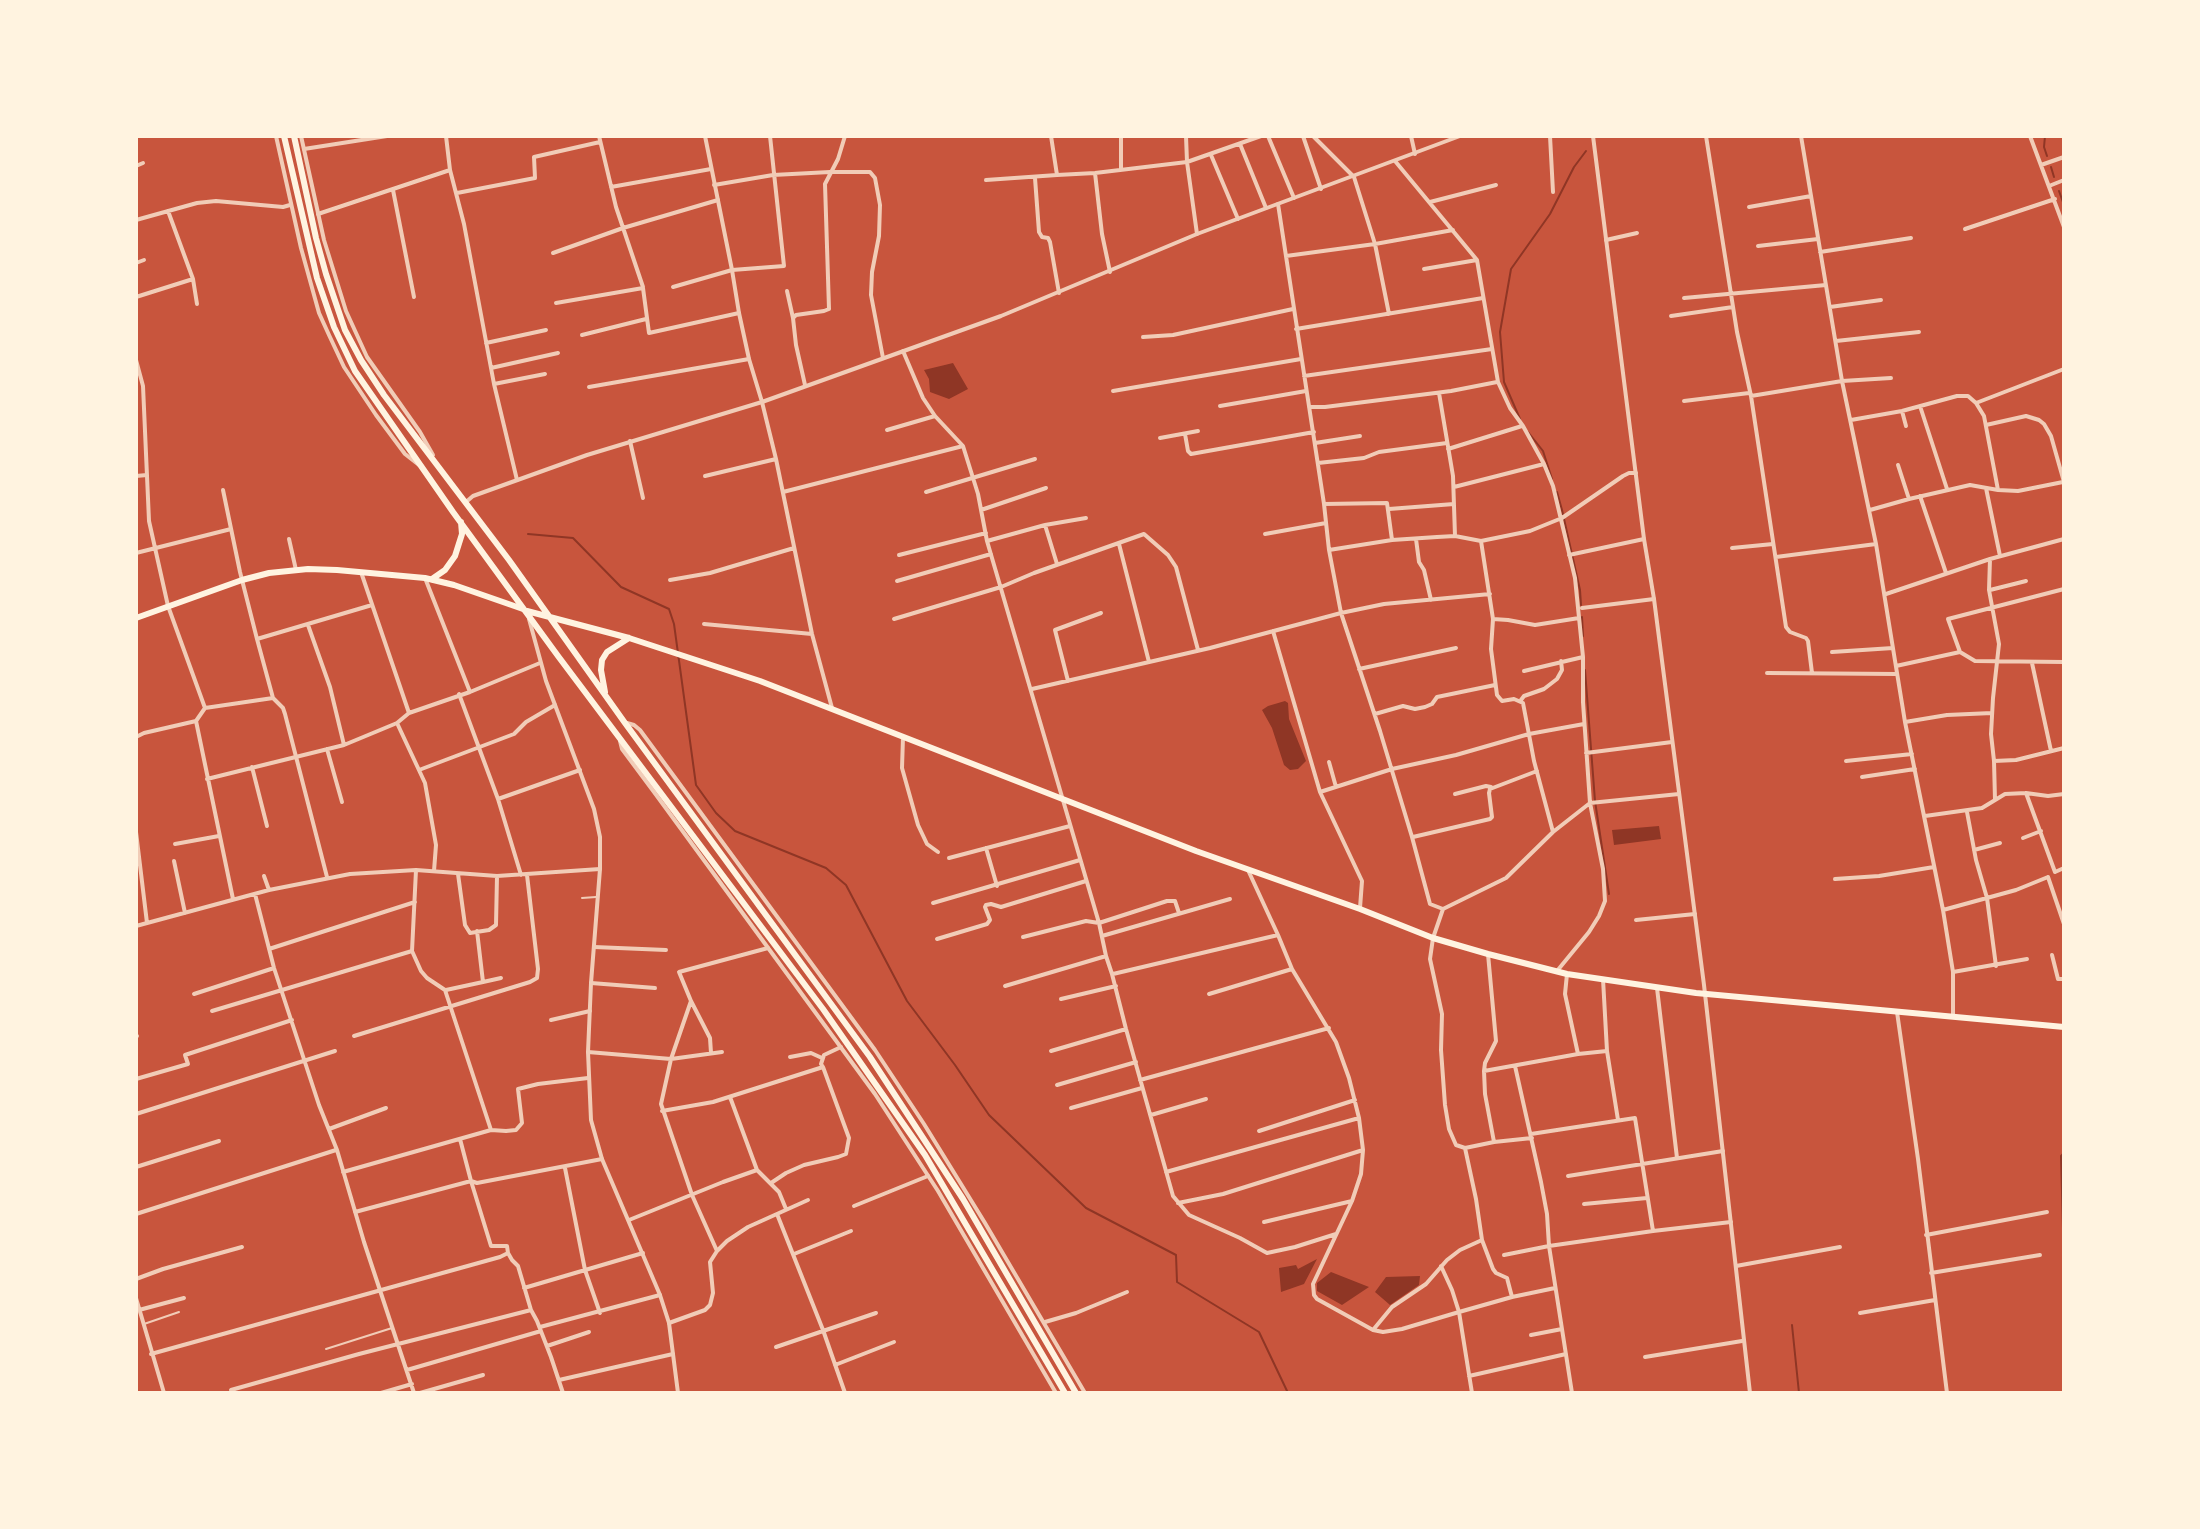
<!DOCTYPE html>
<html>
<head>
<meta charset="utf-8">
<style>
	body { margin:0 }
	#map { position:relative; width:2200px; height:1529px; overflow:hidden; background:#c8553d; font-family:"Work Sans",sans-serif }
	canvas { display:block }
	.frame { position:absolute; inset:0; border:138px solid #fff3e0; pointer-events:none }
</style>
</head>
<body>
<div id="map">
<canvas width="2200" height="1529"></canvas>
<div class="frame"></div>
</div>
<script>
const g = document.querySelector('canvas').getContext('2d');
g.lineJoin = 'round';
function paint(path, color) { g.fillStyle = color; g.fill(path, 'evenodd'); }
const shape = rows => new Path2D(rows.map(r => 'M' + r).join(''));
function strokePath(path, color, width, dash) { g.strokeStyle = color; g.lineWidth = width; g.lineCap = dash ? 'butt' : 'round'; g.setLineDash(dash || []); g.stroke(path); }
const water = shape([
	[953,363,968,389,949,399,930,392,929,379,924,370],
	[1285,701,1288,703,1289,719,1306,761,1298,769,1290,770,1284,765,1272,728,1262,710,1268,706],
	[1659,826,1661,839,1614,845,1612,830],
	[1317,1259,1304,1284,1281,1292,1279,1268,1296,1265,1298,1269],
	[1331,1272,1369,1287,1342,1305,1317,1291,1317,1283],
	[1420,1276,1419,1285,1390,1305,1375,1292,1386,1277]
]);
const stream = shape([
	[2045,136,2044,147,2047,156],
	[2051,167,2054,177],
	[2059,191,2064,205],
	[1520,419,1504,382,1500,332,1511,269,1550,214,1574,167,1586,151],
	[1528,432,1543,451,1552,479],
	[1557,492,1562,510,1580,590,1581,605],
	[528,534,573,538,621,587,669,609,674,624,696,785,716,813,735,831,826,868,846,885,907,1001,955,1065,989,1115,1086,1208,1176,1255,1177,1282,1259,1332,1288,1393],
	[1582,617,1583,636],
	[1585,670,1595,801,1609,894],
	[2064,1153,2061,1156,2064,1264],
	[1792,1325,1799,1393]
]);
const service = shape([
	[582,898,596,897],
	[144,1324,179,1312],
	[326,1349,392,1328]
]);
const minor = shape([
	[446,136,450,170,464,224,494,384,517,480],
	[599,136,616,207,643,287],
	[1051,136,1057,175,1095,173,1187,162,1261,136],
	[1121,136,1121,170],
	[1186,136,1187,162,1197,234],
	[1268,136,1294,198],
	[1303,136,1321,189],
	[1411,136,1415,154],
	[1550,136,1553,192],
	[1706,136,1737,332,1751,396,1786,627,1790,632,1806,638,1808,641,1812,673],
	[1801,136,1842,381,1876,544,1905,722,1943,910,1953,972,1953,1016],
	[2030,136,2064,227],
	[1240,144,1266,208],
	[304,149,387,136],
	[1211,155,1238,219],
	[1395,161,1477,260,1498,382,1510,408,1523,426,1544,464,1553,486,1575,578,1583,657],
	[2041,165,2064,157],
	[136,166,143,163],
	[1095,173,1102,234,1110,272],
	[1035,178,1039,232,1042,237,1048,238,1050,242,1059,293],
	[986,180,1057,175],
	[714,185,773,175,830,172,870,172,875,178,880,205,879,236,872,272,871,295,883,358],
	[2049,186,2064,180],
	[611,187,711,169],
	[393,190,414,297],
	[457,193,535,178,534,157,600,142],
	[1430,202,1496,185],
	[1278,204,1324,504,1329,550,1341,613,1380,731,1412,837,1430,904,1443,909],
	[1749,207,1811,196],
	[168,211,193,279,197,304],
	[318,214,450,170],
	[136,220,197,203,216,201,283,207,290,205],
	[1965,229,2055,199],
	[1606,240,1637,233],
	[1758,246,1818,239],
	[1820,252,1911,238],
	[553,253,623,228,718,200],
	[1286,256,1375,244,1354,177,1313,136],
	[136,263,144,260],
	[1424,269,1477,260],
	[673,287,732,270,784,266,770,136],
	[787,291,793,318],
	[136,297,193,279],
	[1684,298,1826,285],
	[556,303,643,288,649,333,739,313],
	[1830,307,1881,300],
	[1389,314,1375,244,1453,230],
	[1671,316,1733,307],
	[1296,329,1483,298],
	[582,335,646,319],
	[1143,337,1173,335,1293,309],
	[1836,341,1919,332],
	[486,343,546,330],
	[903,351,923,398,935,416,963,446,978,494,987,541,1099,923,1106,956,1112,974,1126,1029,1173,1196,1189,1215,1240,1238,1267,1253,1295,1247,1336,1234],
	[136,360,143,386,149,521,168,606,205,708],
	[491,368,558,353],
	[1304,376,1492,349],
	[494,384,545,374],
	[805,385,796,345,793,318,796,315,824,311,829,309,825,184,838,159,845,136],
	[589,387,749,359],
	[1113,391,1301,359],
	[1439,393,1453,476,1455,536],
	[1751,396,1842,381,1891,378],
	[1684,401,1749,393],
	[762,402,776,459,812,634,832,708],
	[1976,403,2064,369],
	[1220,406,1306,391],
	[1920,406,1947,489],
	[1309,407,1325,407,1451,391,1497,382],
	[1902,411,1906,426],
	[1851,420,1902,411,1957,396,1968,396,1976,403,1984,416,1998,490,1970,485,1909,499,1870,510],
	[1986,425,2026,416,2039,420,2044,424,2051,436,2064,482],
	[887,430,935,416],
	[1185,434,1188,451,1191,454,1314,432],
	[1160,438,1198,431],
	[630,441,643,498],
	[1315,443,1360,436],
	[1448,449,1522,426],
	[1318,463,1364,458,1379,452,1447,443],
	[1898,465,1909,499],
	[136,476,147,475],
	[705,476,776,459],
	[1454,487,1544,464],
	[1986,488,2000,556],
	[223,490,240,572,257,639],
	[1998,490,2018,491,2063,482],
	[783,492,963,446],
	[926,492,1035,459],
	[1920,496,1946,573],
	[1324,504,1387,503,1392,540],
	[1389,509,1454,504],
	[981,510,1046,488],
	[1045,525,1057,564],
	[1265,534,1326,523],
	[289,539,296,570],
	[1416,539,1419,562,1424,570,1431,600],
	[987,541,1045,525,1086,518],
	[1481,541,1493,619,1491,649,1497,695,1502,701,1514,699,1523,703,1534,761,1553,832],
	[1119,544,1149,662],
	[1732,548,1773,544],
	[1329,550,1392,540,1437,537,1455,536,1481,541,1530,531,1562,518,1623,476,1629,473,1636,473],
	[136,553,231,529],
	[899,555,986,533],
	[1569,555,1644,539],
	[1776,557,1876,544],
	[361,572,409,713,397,723,425,783,436,845,434,871],
	[425,578,470,692],
	[670,580,710,573,794,548],
	[897,581,991,554],
	[2064,589,1948,619,1960,652,1975,661,2064,662],
	[1990,590,2026,581],
	[1886,594,1990,559],
	[1582,608,1654,599],
	[894,619,1001,587,1034,573,1144,534,1168,555,1176,567,1198,650],
	[1493,619,1508,620,1535,625,1579,618],
	[704,624,812,634],
	[308,625,330,687,344,745],
	[1273,631,1320,792,1362,881,1360,908],
	[1832,652,1893,648],
	[2032,663,2051,751],
	[1896,666,1960,652],
	[1359,669,1456,648],
	[1524,671,1583,657,1583,702,1590,803,1679,794],
	[1767,673,1897,674],
	[1068,681,1055,630,1101,613],
	[1032,689,1210,648,1341,613,1384,604,1490,594],
	[459,694,498,799,521,875],
	[273,698,283,708,285,714,327,877],
	[273,698,257,639,372,605],
	[1521,700,1524,696,1544,689,1557,679,1562,670,1561,661],
	[409,713,470,692,540,663],
	[1375,714,1403,706,1415,709,1425,707,1432,704,1437,697,1495,685],
	[1905,722,1947,715,1992,713],
	[136,737,144,733,196,721],
	[903,737,902,768,918,825,927,844,938,852],
	[327,749,342,802],
	[1586,753,1672,742],
	[1846,761,1912,754],
	[1994,761,1991,734,1993,698,1999,644,1989,590,1990,559,2064,539],
	[1329,762,1336,787],
	[252,767,267,826],
	[419,770,514,734,526,722,555,705],
	[1862,777,1915,769],
	[207,779,344,745,397,723],
	[1320,792,1392,769,1456,755,1529,734,1584,724],
	[2026,793,2055,872],
	[1455,794,1486,786,1491,787],
	[498,799,580,770],
	[1995,800,1994,761,2016,760,2064,748],
	[1967,812,1976,860,1987,898,1996,966],
	[1925,816,1982,808,2005,794,2026,793,2048,796,2064,794],
	[136,832,147,923],
	[1413,837,1490,819,1492,817,1489,793,1490,789,1537,771],
	[2023,838,2041,831],
	[175,844,219,836],
	[986,848,997,886],
	[1974,850,2000,843],
	[949,858,1070,826],
	[174,861,185,913],
	[416,870,412,951,421,971,427,978,445,990,491,1130],
	[1248,870,1278,935,1292,969,1336,1042,1349,1078,1359,1118,1363,1150,1361,1174,1352,1201,1313,1284,1314,1295,1317,1299,1373,1330,1383,1332,1402,1329,1459,1312,1452,1290,1441,1266],
	[2055,872,2064,868],
	[458,874,465,925,470,933,489,930,496,925,497,876],
	[264,876,269,890],
	[2048,877,2064,924],
	[1835,879,1879,876,1934,867],
	[255,894,274,968,319,1105,337,1150,364,1242,414,1393],
	[233,899,196,721,205,708,273,698],
	[933,903,1080,860],
	[1943,910,2016,890,2048,877],
	[1636,920,1695,914],
	[136,926,269,890,350,874,416,870,497,876,600,869],
	[1102,936,1230,899],
	[1023,937,1086,921,1099,923,1167,901,1175,901,1179,913],
	[937,939,987,924,990,920,985,907,986,905,991,904,1001,907,1086,881],
	[594,947,666,950],
	[269,949,415,902],
	[1488,954,1496,1041,1485,1063,1484,1071,1485,1094,1494,1142],
	[2052,955,2058,979,2064,979],
	[1953,972,2027,959],
	[1113,974,1278,935],
	[1567,974,1565,994,1578,1054],
	[1603,979,1607,1051,1618,1120],
	[483,982,501,978],
	[591,983,655,988],
	[1005,986,1106,956],
	[1657,988,1677,1158],
	[446,990,483,982,477,931],
	[194,994,274,968],
	[1209,994,1292,969],
	[1061,999,1116,986],
	[691,1001,671,1059,661,1104,692,1195,717,1251],
	[212,1011,412,951],
	[1897,1012,1918,1159,1947,1393],
	[551,1020,590,1011],
	[354,1036,530,982,537,978,538,969,527,875],
	[136,1037,137,1036],
	[1051,1051,1126,1029],
	[588,1052,671,1059,722,1052],
	[711,1053,710,1038,691,1001,679,972,768,948],
	[790,1057,811,1053,822,1058],
	[1515,1066,1541,1182,1547,1214,1549,1246,1572,1393],
	[1484,1071,1578,1054,1607,1051],
	[136,1079,188,1064,185,1055,292,1020],
	[1140,1080,1329,1028],
	[1057,1085,1136,1062],
	[730,1097,757,1170,779,1192,786,1209],
	[1071,1108,1142,1088],
	[662,1111,713,1102,823,1067],
	[136,1114,335,1051],
	[1151,1115,1206,1099],
	[329,1129,386,1108],
	[1259,1131,1355,1100],
	[1531,1134,1635,1118,1653,1231],
	[1465,1148,1456,1145,1449,1129,1445,1105,1441,1050,1442,1014,1430,959,1433,938,1443,909,1506,878,1553,832,1590,803,1603,869,1605,901,1599,916,1589,932,1557,971],
	[1465,1148,1494,1142,1532,1138],
	[136,1167,219,1141],
	[565,1168,585,1270,600,1313],
	[343,1172,491,1130,506,1131,516,1130,522,1123,518,1089,538,1084,588,1078],
	[1166,1172,1359,1118],
	[1568,1176,1723,1151],
	[771,1183,786,1173,804,1165,838,1157,846,1154,849,1138,823,1067,821,1064,824,1055,841,1047],
	[1178,1203,1223,1194,1363,1150],
	[1584,1204,1647,1198],
	[854,1206,928,1176],
	[355,1212,471,1181,477,1183,602,1159],
	[136,1214,336,1150],
	[777,1214,823,1330,845,1393],
	[629,1220,723,1182,757,1170],
	[1264,1222,1352,1201],
	[1926,1235,2047,1212],
	[1482,1240,1493,1269,1496,1273,1507,1278,1512,1297],
	[508,1253,512,1260,518,1266,531,1310,537,1321,551,1357,563,1393],
	[794,1254,851,1231],
	[1504,1255,1549,1246,1653,1231,1731,1222],
	[1736,1266,1840,1247],
	[1931,1273,2040,1255],
	[136,1279,163,1269,242,1247],
	[524,1288,643,1253],
	[136,1298,164,1393],
	[139,1310,184,1298],
	[1860,1313,1935,1300],
	[1045,1322,1076,1313,1127,1292],
	[669,1323,705,1310,710,1305,713,1293,710,1262,717,1251,727,1241,748,1227,808,1200],
	[540,1327,660,1295],
	[1373,1330,1392,1307,1426,1284,1447,1260,1460,1250,1482,1240,1476,1199,1465,1148],
	[1531,1335,1562,1329],
	[547,1346,589,1332],
	[776,1347,876,1313],
	[151,1354,500,1257,508,1253,507,1246,491,1246,471,1181,460,1139],
	[1645,1357,1742,1341],
	[835,1365,894,1342],
	[407,1370,541,1331],
	[1469,1376,1566,1354],
	[559,1380,673,1354],
	[231,1390,359,1354,531,1310],
	[381,1393,412,1384],
	[420,1393,483,1375],
	[1472,1393,1459,1312,1512,1297,1555,1288]
]);
const tertiary = shape([
	[276,136,301,248,319,313,329,335,344,367,376,415,405,454,419,465],
	[301,136,324,240,346,311,367,357,420,432,433,455],
	[705,136,732,270,739,313,749,359,762,402],
	[1593,136,1644,539,1654,599,1704,985,1750,1393],
	[466,502,473,496,587,455,762,402,1001,316,1197,234,1460,136],
	[529,619,546,681,594,809,600,837,600,869,591,983,588,1052,591,1120,602,1159,660,1295,669,1323,678,1393],
	[627,723,634,725,640,730,875,1050,924,1124,985,1223,1085,1393],
	[620,741,622,749,654,792,875,1094,938,1191,1056,1393]
]);
const primary = shape([
	[136,618,242,580,269,573,308,569,337,570,425,578,454,585,523,609]
]);
const trunk = shape([
	[284,136,317,278,334,327,355,371,453,512,558,656,823,1009,925,1155,1065,1393],
	[294,136,316,238,326,274,345,330,361,360,384,395,509,560,625,723,870,1057,963,1199,1076,1393],
	[432,579,445,570,455,556,462,534,461,522],
	[527,611,629,638,760,681,1196,851,1360,909,1433,938,1488,954,1567,974,1696,993,2064,1027],
	[605,692,601,670,602,660,607,652,629,638]
]);
paint(water, '#8f3625');
strokePath(stream, '#8f3625', 2);
strokePath(service, '#f1ccb7', 2);
strokePath(minor, '#f1ccb7', 4);
strokePath(tertiary, '#f1ccb7', 4);
strokePath(primary, '#fff3e0', 6);
strokePath(trunk, '#fff3e0', 6);
</script>
</body>
</html>
